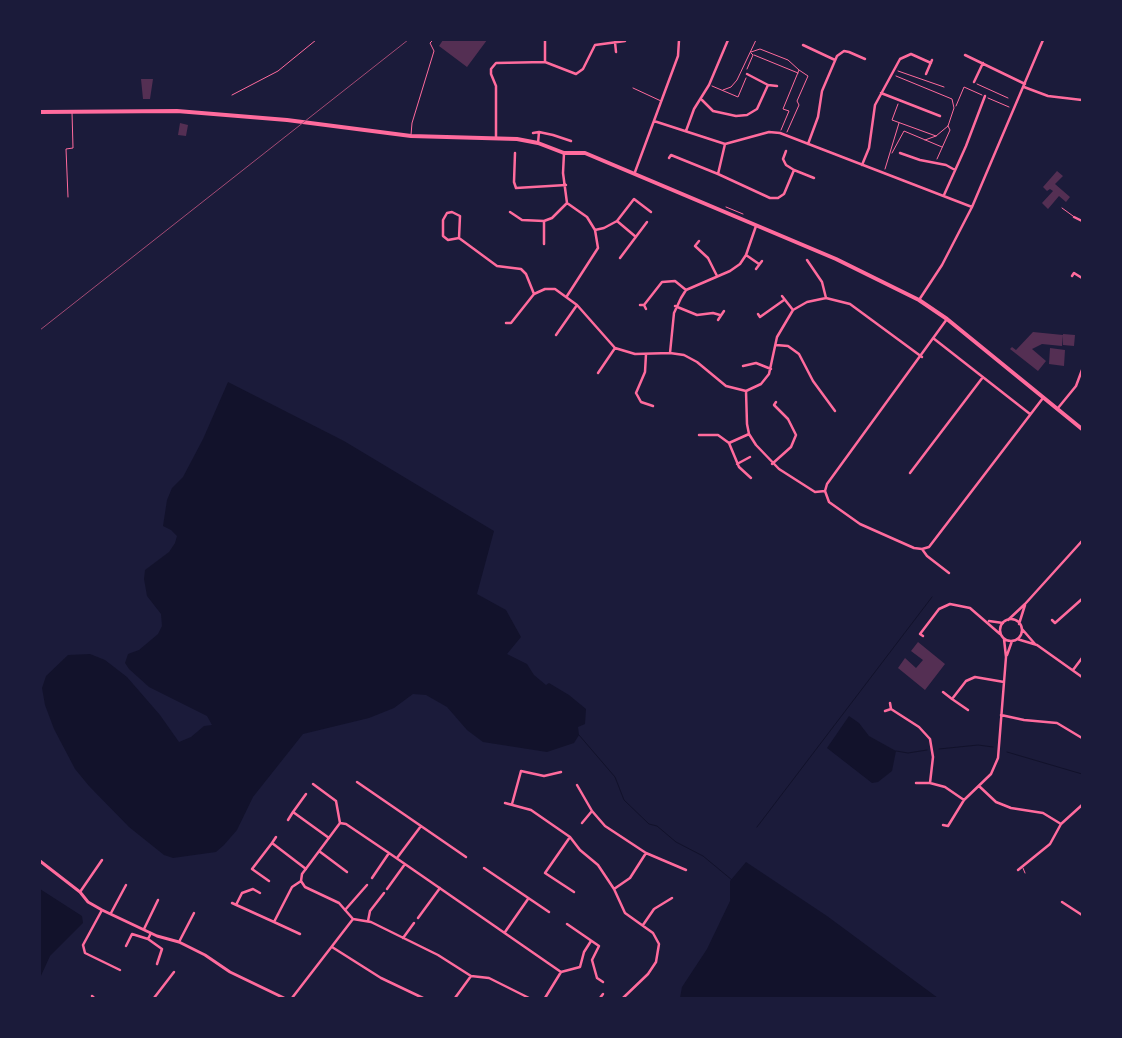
<!DOCTYPE html>
<html>
<head>
<meta charset="utf-8">
<style>
	body { margin:0 }
	#map { position:relative; width:1122px; height:1038px; overflow:hidden; background:#1b1b3a; font-family:Arial,sans-serif }
	canvas { display:block }
	.frame { position:absolute; inset:0; border:41px solid #1b1b3a; pointer-events:none }
</style>
</head>
<body>
<div id="map">
<canvas width="1122" height="1038"></canvas>
<div class="frame"></div>
</div>
<script>
const g = document.querySelector('canvas').getContext('2d');
g.lineJoin = 'round';
function paint(path, color) { g.fillStyle = color; g.fill(path, 'evenodd'); }
const shape = rows => new Path2D(rows.map(r => 'M' + r).join(''));
function strokePath(path, color, width, dash) { g.strokeStyle = color; g.lineWidth = width; g.lineCap = dash ? 'butt' : 'round'; g.setLineDash(dash || []); g.stroke(path); }
const water = shape([
	[228,382,344,441,494,531,477,594,506,610,521,637,507,654,527,664,534,675,546,685,549,683,569,695,586,709,585,724,578,727,579,735,574,743,547,752,483,742,467,730,447,707,426,695,413,694,394,708,369,718,303,734,253,797,237,830,224,845,216,852,173,858,164,855,129,827,89,786,75,769,54,729,45,705,42,688,46,676,68,655,90,654,105,660,127,677,160,715,179,742,191,737,204,726,212,725,207,716,149,687,129,669,125,663,128,654,139,650,158,634,162,626,161,614,147,596,144,579,145,570,169,552,175,543,177,536,171,530,163,526,167,500,172,488,183,477,203,439],
	[849,716,859,723,869,736,896,751,892,771,878,782,872,783,827,748],
	[746,862,827,916,938,998,680,998,682,987,707,949,730,901,730,881],
	[40,889,82,916,83,923,50,956,40,978]
]);
const stream = shape([
	[579,735,615,777,624,800,649,824,657,826,676,842,703,856,732,880],
	[939,749,978,745,993,747],
	[896,751,908,753,927,750],
	[1007,752,1082,774],
	[757,827,932,597]
]);
const building = shape([
	[443,40,487,40,467,67,439,46],
	[141,79,153,79,150,99,143,99],
	[180,123,188,125,186,136,178,135],
	[1057,171,1063,176,1055,184,1070,197,1066,202,1059,196,1048,209,1042,203,1053,191,1050,189,1047,191,1043,187],
	[1033,332,1063,335,1062,346,1042,344,1032,349,1046,361,1038,371,1010,349,1012,347,1016,350],
	[1063,334,1075,335,1074,346,1063,345],
	[1050,348,1065,350,1064,366,1049,364],
	[918,642,945,664,925,690,898,668,905,658,916,668,923,660,911,651]
]);
const path = shape([
	[751,52,760,49,788,60,799,70,783,109,789,111,781,130],
	[754,55,798,73],
	[747,69,753,55,751,53],
	[898,71,944,87],
	[896,76,952,99,954,108,948,126,936,136,925,140],
	[977,84,1008,98],
	[712,86,738,97,746,78],
	[723,90,731,87,737,80,756,40],
	[988,98,1009,107],
	[898,104,892,120,936,136],
	[956,106,964,87,982,95],
	[787,132,799,105,797,101,808,76,799,70],
	[892,153,904,131,942,147],
	[937,159,950,130,948,126],
	[885,169,899,123],
	[726,207,743,214]
]);
const service = shape([
	[633,88,661,101],
	[232,95,278,71,316,40],
	[411,135,412,123,434,51,430,43,433,40],
	[68,197,66,149,73,148,72,112],
	[1062,208,1073,216],
	[1023,868,1025,873]
]);
const minor = shape([
	[545,40,545,62],
	[615,42,616,52],
	[803,45,835,60],
	[965,55,1025,84],
	[747,74,768,85,777,86],
	[926,74,932,60],
	[974,82,983,63],
	[1024,87,1048,96,1082,100],
	[881,93,940,116],
	[702,100,713,111,736,116,747,115,757,109,768,85],
	[654,121,725,144,769,132,780,133,972,207],
	[686,131,694,109,709,85,728,40],
	[539,132,553,135,571,141],
	[533,133,539,132,538,143],
	[496,138,496,86,491,74,491,69,496,63,545,62,576,74,583,69,595,45,625,41],
	[808,144,818,117,822,91,837,56,844,51,849,52,865,59],
	[515,153,514,182,516,188,566,185],
	[564,153,563,173,567,203,587,217,595,230,598,248,567,296],
	[900,153,920,160,946,165,955,170],
	[669,158,671,155,718,174,770,198,778,198,784,194,794,170,786,165,783,159,786,151],
	[862,165,869,148,875,105,900,59,911,54,931,63],
	[794,170,814,178],
	[635,172,678,56,679,40],
	[718,174,725,144],
	[944,195,966,146,985,96],
	[510,212,522,220,544,221,552,218,567,203],
	[1074,217,1082,221],
	[617,221,636,237],
	[595,230,604,228,617,221,634,199,651,212],
	[459,238,460,216,452,212,447,213,443,220,443,236,448,240,459,238,497,266,521,269,526,274,534,294],
	[699,241,695,246,708,258,717,276],
	[544,244,544,221],
	[746,255,759,264],
	[620,258,647,222],
	[807,260,822,282,826,298],
	[756,269,762,261],
	[1072,276,1074,273,1082,278],
	[782,296,793,310],
	[919,300,942,265,972,207,1043,40],
	[640,305,644,305,646,309],
	[644,305,662,282,675,281,686,290],
	[675,306,697,315,713,313,720,315],
	[758,314,760,317,784,300],
	[947,319,827,484,825,491,829,502,860,524,914,548,922,549,929,547,1043,398],
	[718,320,724,311],
	[506,323,511,323,534,294,545,289,555,289,577,305,615,348,635,354,670,353,684,355,697,362,726,386,746,391,761,384,769,374,777,337,793,310,807,302,826,298,850,304,922,357],
	[556,335,577,305],
	[933,338,1030,414],
	[776,345,788,346,799,354,813,381,835,411],
	[670,353,674,313,681,298,686,290,730,271,740,264,746,255,756,226],
	[646,354,645,372,636,393,641,402,653,406],
	[743,366,756,363,771,369],
	[598,373,615,348],
	[746,391,747,424,749,434,756,445,779,469,815,492,825,491],
	[1058,408,1076,386,1082,370],
	[699,435,718,435,729,443,749,434],
	[729,443,739,467,751,478],
	[737,464,750,457],
	[772,464,791,447,796,435,788,419,774,405,776,402],
	[910,473,983,377],
	[922,549,927,556,949,573],
	'1000 630a11 11 0 1 1 22 0a11 11 0 1 1-22 0Z',
	[1008,620,1025,604,1082,541],
	[1052,620,1055,623,1082,599],
	[989,621,1003,623],
	[1019,624,1025,605],
	[1022,629,1035,644],
	[923,636,920,634,939,609,950,604,970,608,1000,634],
	[1017,639,1037,645,1082,677],
	[1007,655,1012,641],
	[1073,670,1082,658],
	[943,692,952,699,966,681,975,677,1004,682],
	[952,699,968,710],
	[890,703,891,709,919,727,930,739,933,757,930,783,945,787,964,800],
	[885,711,891,709],
	[1001,715,1024,720,1057,723,1082,738],
	[357,782,421,826],
	[916,783,930,783],
	[313,784,336,801,340,823],
	[577,785,592,811,582,823],
	[979,786,996,802,1011,808,1043,813,1061,824],
	[306,794,293,812,329,838],
	[505,803,531,810,570,837,580,850,598,865,614,889,625,913,653,933,659,944,656,962,648,974,623,998],
	[512,804,521,771,544,776,561,772],
	[592,811,605,826,646,853],
	[288,820,293,812],
	[943,825,948,826,964,800,991,774,998,758,1006,657,1004,639],
	[570,837,545,873,574,892],
	[272,843,276,837],
	[319,851,347,872],
	[397,858,421,826,466,857],
	[484,868,549,912],
	[1018,870,1050,844,1061,824,1082,805],
	[372,878,389,853],
	[269,881,252,869,272,843,306,869],
	[387,889,405,864],
	[614,889,630,878,646,853,686,870],
	[80,892,102,860],
	[1062,902,1082,915],
	[232,903,274,922],
	[236,905,242,893,253,889,260,893],
	[102,910,83,945,85,953,120,970],
	[345,910,367,885],
	[111,913,126,885],
	[418,918,440,888],
	[353,919,339,903,305,887,301,881,302,874,340,823,346,824,389,853,561,972],
	[353,919,371,922,438,955,471,976],
	[368,921,370,911,384,893],
	[567,924,599,946,592,960,597,978,603,982],
	[643,925,654,909,672,898],
	[144,929,158,900],
	[505,932,528,899],
	[300,934,274,922,292,887,301,881],
	[403,938,414,923],
	[148,939,162,949,157,964],
	[179,942,194,913],
	[126,946,132,934,148,939,151,933],
	[332,947,381,978,423,998],
	[561,972,580,967,584,952,591,941],
	[471,976,489,978,529,998],
	[92,996,94,998],
	[154,998,174,972],
	[292,998,353,919],
	[455,998,471,976],
	[545,998,561,972],
	[600,998,603,994]
]);
const tertiary = shape([
	[40,861,80,892,88,902,102,910,157,936,179,942,205,955,230,972,284,998]
]);
const secondary = shape([
	[40,112,177,111,287,120,411,136,517,139,538,143,564,153,585,153,836,259,919,300,947,319,1082,429]
]);
const rail = shape([
	[40,330,408,40]
]);
paint(water, '#12122b');
strokePath(stream, '#12122b', 1);
paint(building, '#542f53');
strokePath(path, '#ff6b9d', 1);
strokePath(service, '#ff6b9d', 1);
strokePath(minor, '#ff6b9d', 2.5);
strokePath(tertiary, '#ff6b9d', 3);
strokePath(secondary, '#ff6b9d', 4);
strokePath(rail, '#a44b75', 1);
</script>
</body>
</html>
